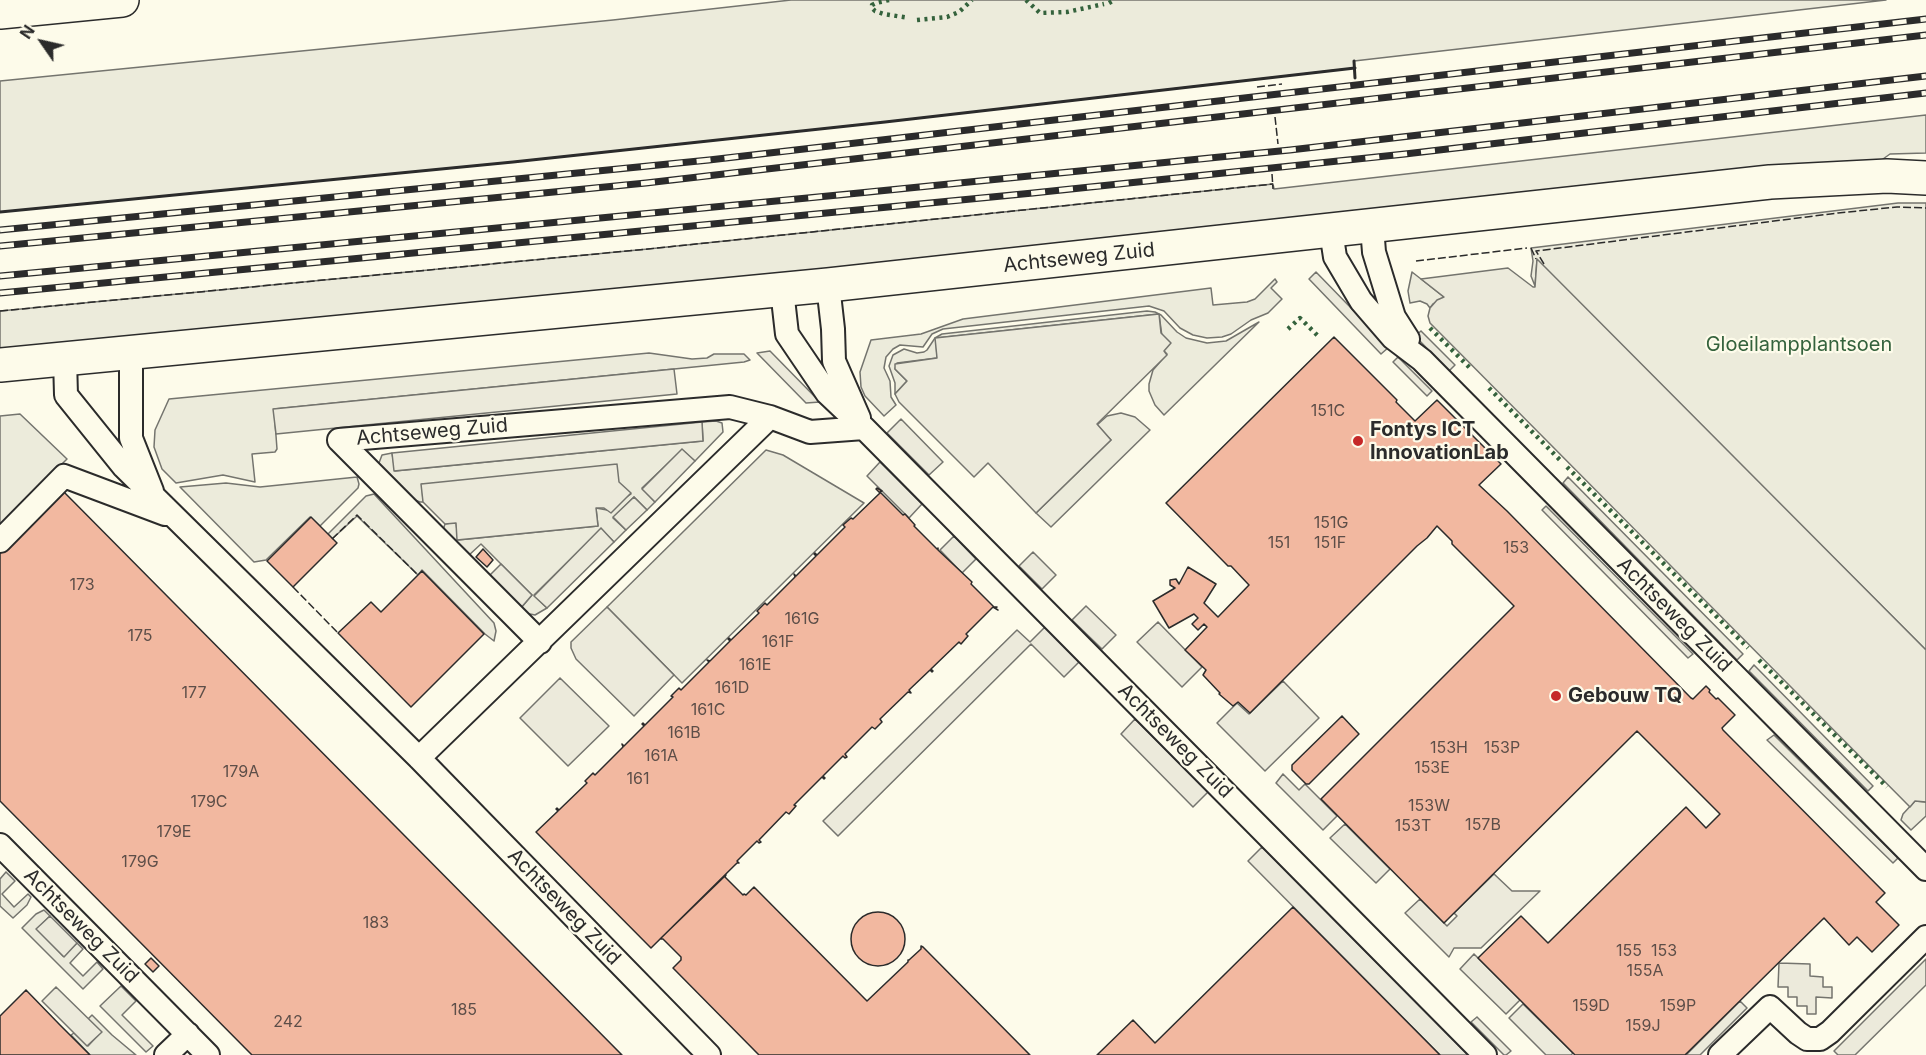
<!DOCTYPE html>
<html>
<head>
<meta charset="utf-8">
<style>
	body { margin:0 }
	#map { position:relative; width:1926px; height:1055px; overflow:hidden; background:#fdfbea; font-family:Inter,sans-serif }
	canvas { display:block }
	.north { position:absolute; left:12px; top:12px; width:60px; height:60px; -webkit-text-stroke:4px #fdfbea; paint-order:stroke; rotate:304deg; font-size:16px; font-weight:700; line-height:24px; text-align:center; color:#2b2b2b }
	.north::after { content:''; display:block; margin:auto; width:21px; height:27px; background:#2b2b2b; clip-path:polygon(50% 0,100% 100%,50% 72%,0 100%) }
</style>
</head>
<body>
<div id="map">
<canvas width="1926" height="1055"></canvas>
<div class="north">N</div>
</div>
<script>
const g = document.querySelector('canvas').getContext('2d');
g.lineJoin = 'round';
function paint(path, color) { g.fillStyle = color; g.fill(path, 'evenodd'); }
const shape = rows => new Path2D(rows.map(r => 'M' + r).join(''));
function strokePath(path, color, width, dash) { g.strokeStyle = color; g.lineWidth = width; g.lineCap = dash ? 'butt' : 'round'; g.setLineDash(dash || []); g.stroke(path); }
function label(font, color, halo, rows, align = 'center') {
  g.font = font + ' Inter,sans-serif'; g.lineWidth = 4.5; g.setLineDash([]); g.textBaseline = 'middle'; g.strokeStyle = halo; g.fillStyle = color; for (const [text, x, y, turn = 0] of rows) {
    g.save(); g.translate(x, y); g.rotate((+turn || 0) * Math.PI / 180); g.textAlign = isNaN(turn) ? turn : align; if (halo) g.strokeText(text, 0, 0); g.fillText(text, 0, 0); g.restore();
  }
}
const green = shape([
	[791,0,1886,0,1354,61,1354,68,885,122,513,162,0,212,0,81,613,20,791,0],
	[1926,115,1926,153,1890,154,1883,159,1883,167,0,354,0,311,648,249,1273,184,1274,189,1926,115],
	[1898,203,1926,203,1926,650,1537,260,1535,286,1531,276,1533,261,1531,248,1898,203],
	[1412,272,1421,279,1445,298,1433,304,1430,308,1427,304,1420,301,1410,303,1408,291,1412,272],
	[1275,279,1277,282,1271,288,1282,299,1268,313,1251,320,1231,334,1222,337,1207,338,1193,335,1180,328,1164,311,1149,306,943,329,932,334,923,347,900,345,893,349,886,357,884,368,890,381,891,397,896,405,884,416,865,396,861,387,860,372,871,340,921,334,963,319,1211,288,1213,305,1247,302,1255,299,1275,279],
	[1147,311,1155,312,1161,315,1177,332,1186,338,1207,343,1226,341,1259,322,1164,415,1155,405,1149,391,1149,384,1153,370,1167,354,1164,351,1159,314,936,338,937,358,897,363,895,369,907,381,895,394,895,383,889,366,893,355,904,349,917,353,924,352,927,350,935,338,942,334,1147,311],
	[649,353,692,359,707,358,714,354,744,354,750,360,744,362,274,409,277,449,275,452,252,454,255,482,223,475,176,483,162,469,154,447,155,430,169,399,649,353],
	[1121,413,1135,417,1150,430,1051,527,1036,513,1111,440,1097,425,1107,416,1121,413],
	[20,414,67,459,0,525,0,416,20,414],
	[716,421,722,423,723,432,695,461,682,450,642,488,655,502,647,510,634,497,613,518,626,530,614,542,601,529,534,595,547,608,535,615,525,613,520,609,532,595,481,544,468,556,443,530,445,524,456,522,458,540,598,526,596,508,607,510,631,494,422,484,423,502,420,502,410,498,381,468,379,463,382,455,392,453,395,471,703,441,702,422,716,421],
	[766,450,783,455,864,503,682,683,607,607,766,450],
	[357,477,359,484,358,488,320,526,310,517,266,560,254,562,180,487,226,483,260,487,357,477],
	[374,494,494,623,496,631,494,641,485,634,422,570,418,575,357,516,332,539,328,534,366,496,374,494],
	[1915,801,1926,802,1926,816,1911,830,1901,820,1903,814,1915,801],
	[6,872,15,881,2,894,14,907,28,894,31,897,27,905,13,918,0,906,0,879,6,872],
	[44,910,50,916,37,929,63,956,77,943,83,949,70,963,83,976,97,962,103,969,83,989,22,928,36,914,44,910],
	[121,986,136,1001,122,1015,153,1046,146,1052,100,1006,121,986],
	[92,1015,112,1035,136,1055,90,1055,71,1035,74,1033,88,1046,101,1032,88,1019,92,1015]
]);
const parking = shape([
	[1537,259,1926,650,1926,802,1915,801,1910,807,1430,323,1428,316,1430,308,1437,300,1444,297,1421,279,1508,268,1533,287,1535,287,1537,259],
	[1316,272,1389,347,1381,354,1309,279,1316,272],
	[1159,314,1161,333,1171,343,1164,351,1167,355,1097,424,1111,440,1036,513,988,463,974,477,899,402,895,394,907,381,895,369,895,364,937,358,935,338,1159,314],
	[1421,331,1455,365,1449,371,1415,336,1421,331],
	[770,351,820,402,806,403,757,353,770,351],
	[1398,357,1432,391,1427,396,1393,362,1398,357],
	[674,369,677,394,276,434,273,409,674,369],
	[901,419,943,462,929,475,887,433,901,419],
	[702,422,703,441,394,471,392,453,702,422],
	[682,449,695,461,655,502,642,489,682,449],
	[880,462,922,504,909,518,867,476,880,462],
	[617,464,619,482,631,493,611,513,604,508,596,508,598,526,457,540,456,523,445,524,423,502,421,484,617,464],
	[1568,477,1743,654,1737,660,1563,483,1568,477],
	[634,497,647,510,626,530,613,517,634,497],
	[1546,506,1693,654,1688,658,1542,510,1546,506],
	[601,528,614,542,547,608,534,596,601,528],
	[954,536,976,559,962,573,940,550,954,536],
	[1033,552,1056,575,1042,589,1019,566,1033,552],
	[501,564,532,595,520,609,488,577,501,564],
	[1086,606,1116,635,1102,649,1072,620,1086,606],
	[607,607,674,675,634,716,576,659,571,648,571,642,607,607],
	[1158,622,1202,667,1182,687,1137,642,1158,622],
	[1045,627,1079,662,1064,677,1031,644,838,836,823,821,1017,630,1030,642,1045,627],
	[1754,665,1873,786,1868,791,1749,671,1754,665],
	[560,678,609,726,568,766,520,718,560,678],
	[1283,681,1319,718,1265,771,1217,723,1237,703,1249,714,1283,681],
	[1135,719,1208,792,1193,807,1121,734,1135,719],
	[1774,735,1898,858,1893,863,1767,740,1774,735],
	[1283,774,1299,790,1305,784,1337,816,1323,830,1276,783,1283,774],
	[1345,824,1390,869,1376,883,1330,838,1345,824],
	[1262,847,1468,1055,1440,1055,1248,861,1262,847],
	[1494,874,1512,891,1540,891,1481,948,1454,948,1449,957,1405,913,1420,899,1447,926,1457,916,1454,913,1494,874],
	[50,916,77,943,64,957,36,929,50,916],
	[1474,954,1520,1000,1506,1014,1460,969,1474,954],
	[1926,959,1926,985,1855,1055,1838,1055,1834,1051,1926,959],
	[1779,963,1810,964,1810,976,1823,977,1823,987,1832,987,1832,998,1816,997,1816,1014,1807,1014,1807,1006,1797,1006,1797,997,1788,997,1788,987,1778,987,1779,963],
	[56,987,102,1032,87,1046,42,1001,56,987],
	[1740,1001,1747,1008,1700,1055,1686,1055,1740,1001],
	[1523,1004,1573,1053,1571,1055,1546,1055,1509,1018,1523,1004],
	[1477,1017,1511,1051,1506,1055,1504,1055,1471,1022,1477,1017]
]);
const building = shape([
	[1334,337,1397,400,1396,402,1415,421,1437,400,1501,464,1479,485,1507,511,1691,698,1693,699,1706,686,1710,690,1709,692,1716,699,1718,698,1735,715,1722,728,1723,730,1885,893,1876,902,1899,925,1872,952,1857,937,1849,945,1824,918,1685,1055,1575,1055,1478,958,1521,916,1548,943,1686,807,1706,828,1720,814,1637,731,1444,923,1321,799,1514,606,1452,544,1452,541,1437,526,1427,538,1417,546,1250,713,1238,702,1233,706,1219,694,1220,693,1203,675,1206,670,1185,650,1207,627,1204,624,1198,630,1192,624,1198,618,1194,614,1169,628,1153,601,1175,588,1170,585,1170,580,1176,579,1179,584,1188,567,1216,584,1204,603,1218,617,1249,585,1231,566,1228,566,1166,503,1334,337],
	[60,488,622,1055,252,1055,0,801,0,548,60,488],
	[877,488,882,491,880,492,903,515,905,514,915,525,914,526,937,549,938,548,938,550,972,582,971,584,994,607,997,607,995,608,998,610,993,607,966,634,968,636,961,644,959,642,931,669,933,671,932,672,930,670,909,690,911,693,908,692,880,719,882,722,875,729,872,727,845,754,847,757,845,758,843,756,823,776,825,778,824,779,822,777,794,805,796,806,789,814,786,812,759,840,761,842,759,843,757,841,737,861,739,863,737,863,651,948,536,832,558,811,556,809,557,808,559,810,587,783,585,781,593,773,595,775,623,747,622,744,624,746,644,726,642,724,643,723,645,725,673,697,671,696,679,688,681,690,709,662,707,660,710,661,730,641,728,639,729,638,731,640,759,613,757,611,765,603,767,605,795,577,794,574,796,576,816,556,814,554,815,553,817,555,845,527,843,525,851,518,853,519,880,493,876,489,877,488],
	[311,517,337,543,293,587,267,561,311,517],
	[483,549,493,560,487,567,476,557,483,549],
	[422,571,484,634,411,707,338,633,371,602,381,612,422,571],
	[1342,716,1359,734,1309,784,1306,784,1292,770,1292,765,1342,716],
	[726,875,725,877,743,895,744,894,746,895,754,887,867,1001,908,962,908,960,909,960,921,949,921,946,923,947,1030,1055,759,1055,673,968,681,960,681,957,663,939,660,939,726,875],
	[1293,907,1440,1055,1097,1055,1133,1020,1155,1043,1293,907],
	'851 939a27 27 0 1 1 54 0a27 27 0 1 1-54 0Z',
	[151,958,159,966,153,972,145,964,151,958],
	[26,990,59,1024,90,1055,0,1055,0,1016,26,990]
]);
const street = shape([
	[1372,227,1374,252,1394,317,1408,339],
	[1331,231,1335,257,1361,301,1393,338,1422,360,1926,869],
	[828,285,833,329,834,361,859,418],
	[782,290,787,334,827,393,864,428,1485,1055],
	[131,353,131,438,152,491],
	[65,359,66,395,124,467,419,758,709,1055],
	[339,440,730,407,770,417,810,432,864,428],
	[339,440,540,642],
	[0,541,64,476,165,514],
	[419,758,770,417],
	[0,845,208,1055],
	[166,1055,188,1034],
	[1720,1055,1770,1007,1798,1033,1807,1039,1820,1039,1830,1032,1926,937]
]);
const secondary = shape([
	[0,12,122,0],
	[0,365,828,285,1770,182,1887,176,1926,178]
]);
const rail = shape([
	[0,230,709,160,1926,19],
	[0,246,646,183,1926,35],
	[0,276,859,193,1290,150,1926,76],
	[0,293,1033,193,1405,154,1926,93]
]);
const hedge = shape([
	[889,0,876,3,872,5,872,8,875,11,884,14,909,18],
	[1026,0,1040,13,1067,12,1104,4],
	[1109,3,1114,0],
	[917,20,947,17,959,12,972,0],
	[1430,328,1471,369],
	[1288,329,1300,318,1318,336],
	[1489,388,1560,460],
	[1567,467,1748,648],
	[1759,660,1887,787]
]);
const fence = shape([
	[1257,87,1282,84],
	[1275,117,1278,144],
	[1272,174,1273,189],
	[1531,248,1536,259],
	[1416,261,1527,248],
	[1544,264,1536,251,1838,213,1897,207,1926,208],
	[0,311,648,249,1273,184],
	[332,539,357,515,418,575],
	[293,587,338,633]
]);
const wall = shape([
	[1354,61,1355,78],
	[0,212,513,162,885,122,1355,68]
]);
const markers = [
	[1358,441,6,"#c62828"],
	[1556,696,6,"#c62828"]
];
const numberNames = [
	["151C",1328,411],
	["151G",1331,523],
	["151",1279,543],
	["151F",1330,543],
	["153",1516,548],
	["173",82,585],
	["161G",802,619],
	["175",140,636],
	["161F",778,642],
	["161E",755,665],
	["161D",732,688],
	["177",194,693],
	["161C",708,710],
	["161B",684,733],
	["153H",1449,748],
	["153P",1502,748],
	["161A",661,756],
	["153E",1432,768],
	["179A",241,772],
	["161",638,779],
	["179C",209,802],
	["153W",1429,806],
	["157B",1483,825],
	["153T",1413,826],
	["179E",174,832],
	["179G",140,862],
	["183",376,923],
	["155",1629,951],
	["153",1664,951],
	["155A",1645,971],
	["159D",1591,1006],
	["159P",1678,1006],
	["185",464,1010],
	["242",288,1022],
	["159J",1643,1026]
];
const streetNames = [
	["Achtseweg Zuid",1079,258,-6],
	["Achtseweg Zuid",432,432,-5],
	["Achtseweg Zuid",1674,615,45],
	["Achtseweg Zuid",1175,741,45],
	["Achtseweg Zuid",564,907,46],
	["Achtseweg Zuid",81,926,45]
];
const parkNames = [
	["Gloeilampplantsoen",1799,345]
];
const poiNames = [
	["Fontys ICT",1370,430],
	["InnovationLab",1370,453],
	["Gebouw TQ",1568,696]
];
paint(green, '#ecebdb');
strokePath(green, '#74746e', 1.5);
paint(parking, '#eceadb');
strokePath(parking, '#74746e', 1.5);
paint(building, '#f2b8a0');
strokePath(building, '#2b2b2b', 1.5);
strokePath(street, '#2b2b2b', 26);
strokePath(secondary, '#2b2b2b', 36);
strokePath(street, '#fdfbea', 22);
strokePath(secondary, '#fdfbea', 33);
strokePath(rail, '#2b2b2b', 7);
strokePath(rail, '#fdfbea', 4.5, [14]);
strokePath(hedge, '#34623c', 4.5, [3, 4.5]);
strokePath(fence, '#2b2b2b', 1.5, [8, 3]);
strokePath(wall, '#2b2b2b', 3);
for (const [x, y, r, color] of markers) { const dot = new Path2D(); dot.arc(x, y, r, 0, 2 * Math.PI); g.fillStyle = color; g.fill(dot); strokePath(dot, '#fdfbea', 2); }
label('16px', '#5d4e48', null, numberNames);
label('20px', '#2b2b2b', '#fdfbea', streetNames);
label('20px', '#34623c', '#fdfbea', parkNames);
label('bold 20px', '#2b2b2b', '#fdfbea', poiNames, 'left');
</script>
</body>
</html>
